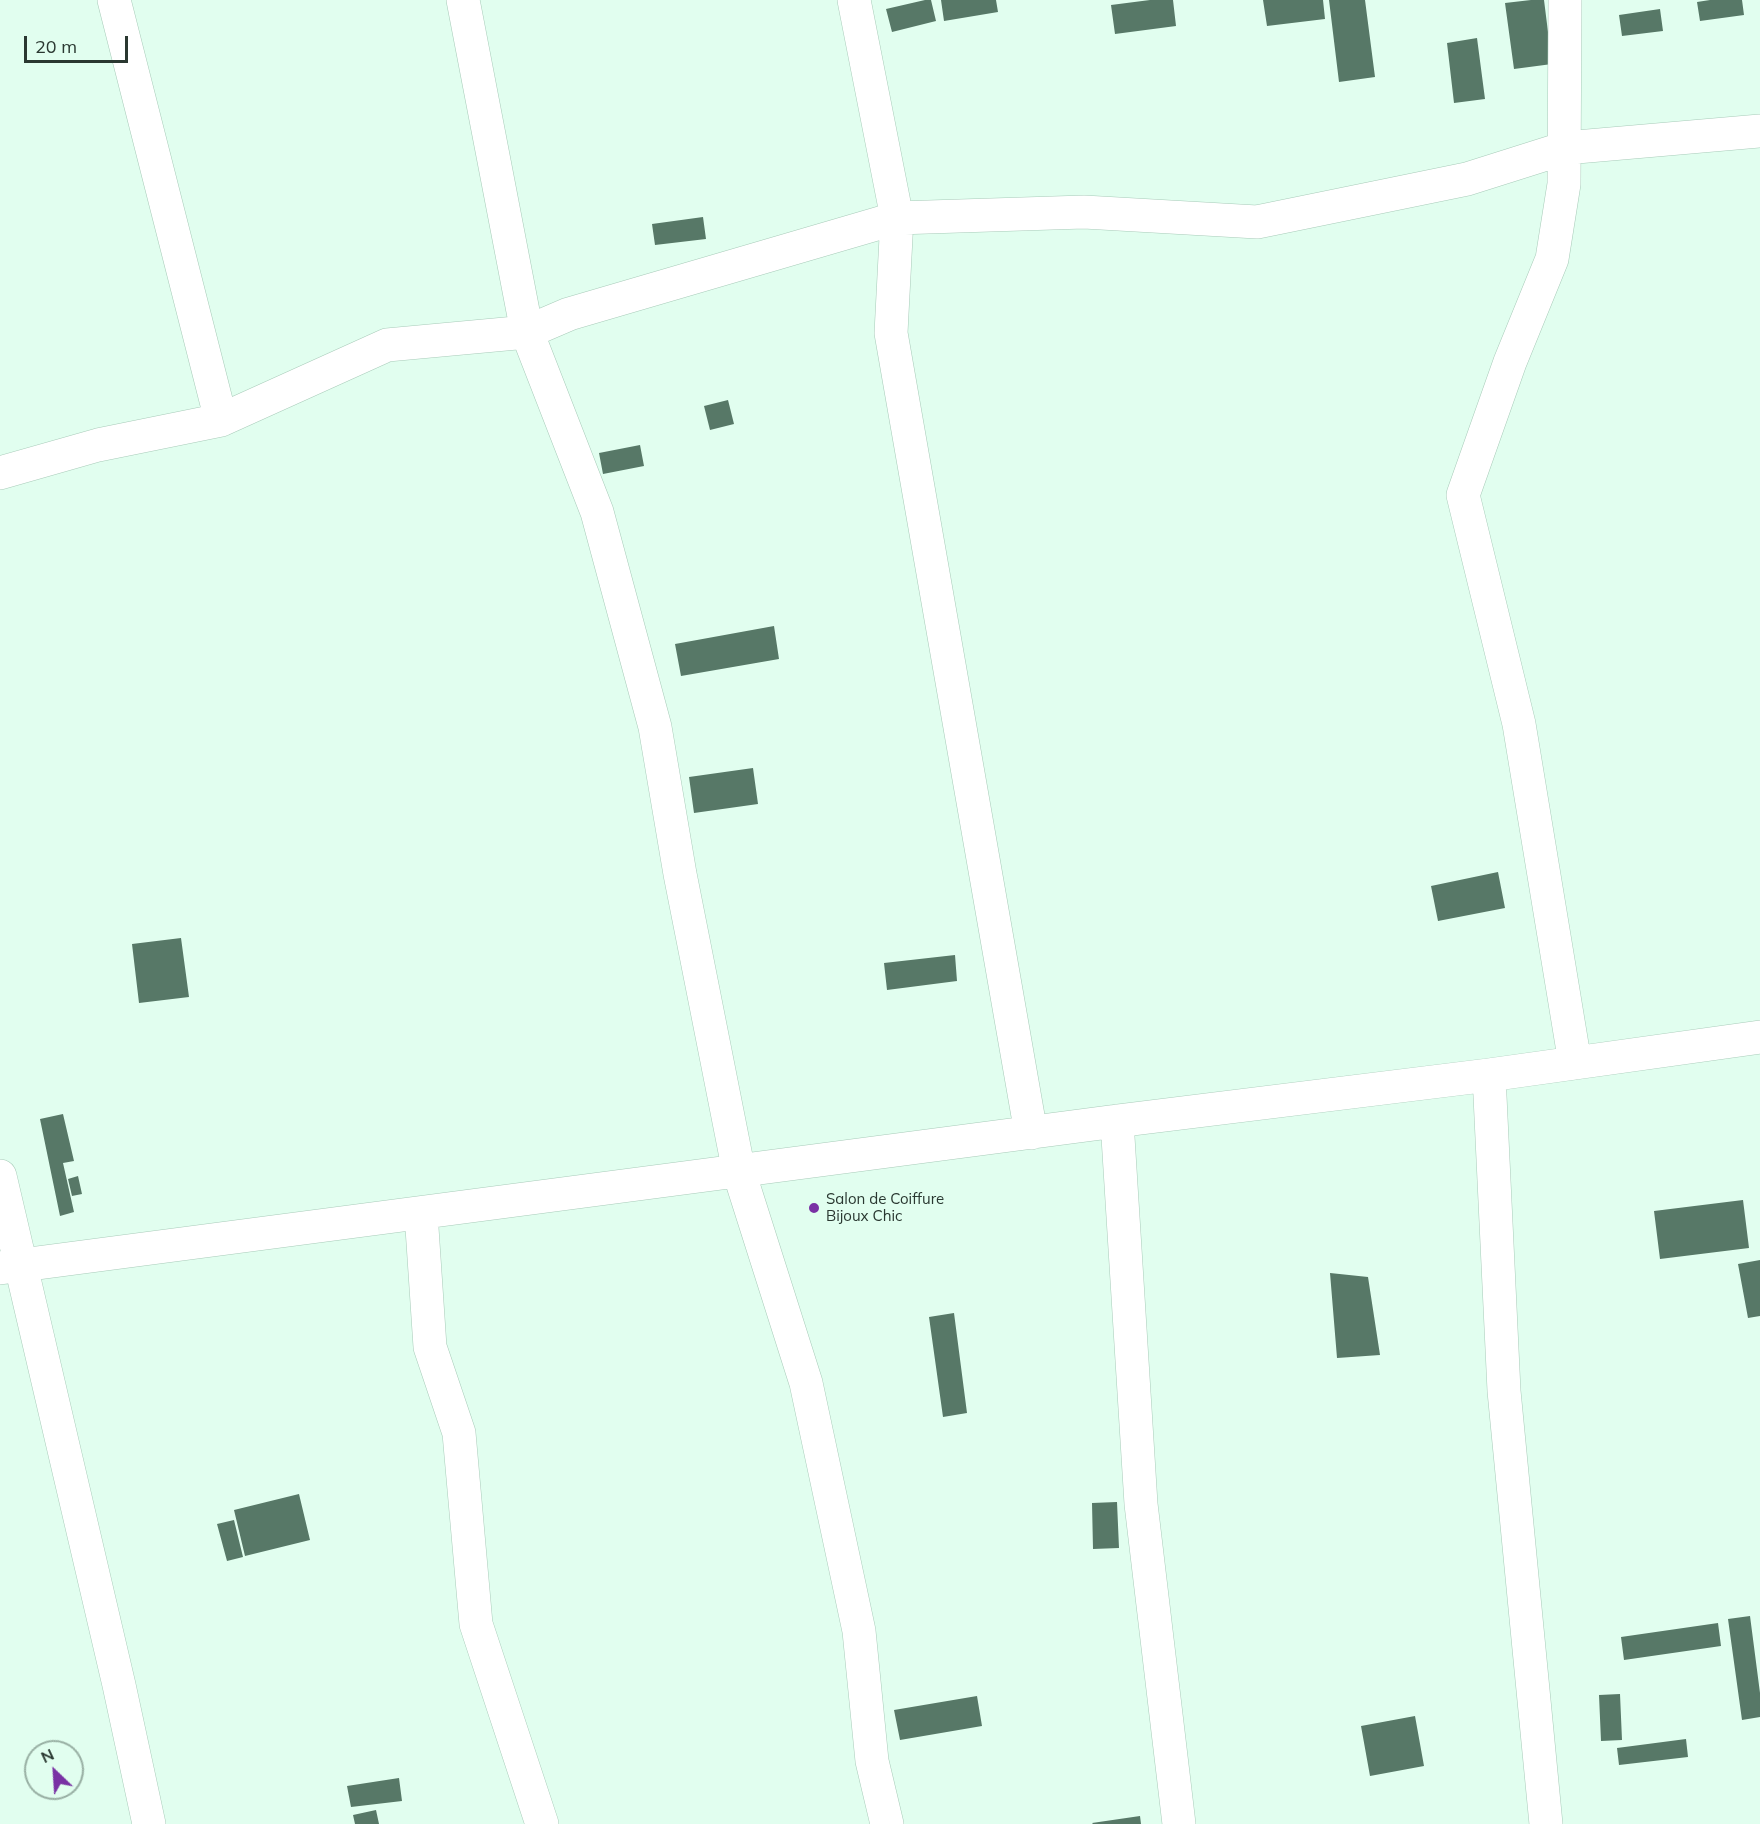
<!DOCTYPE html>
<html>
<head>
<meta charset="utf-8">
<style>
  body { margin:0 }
  #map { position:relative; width:1760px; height:1824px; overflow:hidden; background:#e1feef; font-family:Mulish,sans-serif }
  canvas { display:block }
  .north { position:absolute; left:24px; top:1740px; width:60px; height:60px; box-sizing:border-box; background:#e1feef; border:2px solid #98afa3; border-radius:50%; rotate:335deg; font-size:16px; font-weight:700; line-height:24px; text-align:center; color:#2a3831 }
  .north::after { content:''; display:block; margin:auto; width:21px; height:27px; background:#7931a4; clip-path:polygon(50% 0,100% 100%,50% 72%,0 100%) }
  .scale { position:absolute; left:24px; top:36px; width:104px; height:27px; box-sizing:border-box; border:3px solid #2a3831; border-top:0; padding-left:8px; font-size:18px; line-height:21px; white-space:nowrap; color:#2a3831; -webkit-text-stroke:4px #e1feef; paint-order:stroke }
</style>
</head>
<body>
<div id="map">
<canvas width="1760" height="1824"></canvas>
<div class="north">N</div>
<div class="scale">20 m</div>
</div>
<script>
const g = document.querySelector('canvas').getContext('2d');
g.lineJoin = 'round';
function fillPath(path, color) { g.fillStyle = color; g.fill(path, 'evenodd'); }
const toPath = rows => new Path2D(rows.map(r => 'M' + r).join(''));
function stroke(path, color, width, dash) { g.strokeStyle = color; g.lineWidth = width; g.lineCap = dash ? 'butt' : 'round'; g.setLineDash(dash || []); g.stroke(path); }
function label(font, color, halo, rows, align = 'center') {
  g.font = font + ' Mulish,sans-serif'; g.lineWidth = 6; g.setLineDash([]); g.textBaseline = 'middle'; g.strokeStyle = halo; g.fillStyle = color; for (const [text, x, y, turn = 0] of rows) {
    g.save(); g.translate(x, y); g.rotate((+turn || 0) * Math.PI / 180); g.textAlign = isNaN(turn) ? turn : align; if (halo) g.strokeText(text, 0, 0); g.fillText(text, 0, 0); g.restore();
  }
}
fillPath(toPath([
  [925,0,931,0,936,21,892,32,886,9],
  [941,0,996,0,998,12,944,21],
  [1150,0,1173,0,1176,26,1115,34,1111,5],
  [1263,0,1323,0,1325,19,1267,26],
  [1329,0,1365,0,1375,77,1339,82],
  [1531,0,1544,0,1552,64,1514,69,1505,3],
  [1710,0,1742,0,1744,15,1700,21,1697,2],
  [1660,9,1663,31,1622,36,1619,15],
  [1477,38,1485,99,1454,103,1447,43],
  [703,217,706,239,655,245,652,224],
  [728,400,734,424,710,430,704,406],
  [640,445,644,466,603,474,599,453],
  [774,626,779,659,681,676,675,644],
  [753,768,758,804,694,813,689,777],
  [1498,872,1505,908,1438,921,1431,886],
  [181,938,189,997,139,1003,132,944],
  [955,955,957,981,887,990,884,963],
  [63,1114,74,1161,63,1163,74,1212,60,1216,40,1119],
  [78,1176,82,1194,72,1196,68,1179],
  [1743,1200,1749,1248,1660,1259,1654,1211],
  [1760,1260,1760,1316,1748,1318,1738,1264],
  [1330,1273,1368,1277,1380,1355,1337,1358],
  [954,1313,967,1413,943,1417,929,1317],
  [299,1494,310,1540,245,1556,234,1510],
  [1117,1502,1119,1548,1093,1549,1092,1503],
  [234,1520,243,1557,227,1561,217,1524],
  [1750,1616,1760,1693,1760,1717,1742,1720,1728,1619],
  [1718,1623,1721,1646,1624,1660,1621,1637],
  [1620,1694,1622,1740,1601,1741,1599,1695],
  [977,1696,982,1726,900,1740,894,1710],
  [1415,1716,1424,1766,1370,1776,1361,1726],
  [1686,1739,1688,1757,1619,1765,1617,1748],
  [399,1778,402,1801,351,1807,347,1786],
  [376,1810,379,1824,355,1824,353,1815],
  [1140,1816,1141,1824,1093,1824,1092,1823]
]), '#577867');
const minor = toPath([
  [114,0,221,420],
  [463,0,527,332,597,512,655,727,680,874,739,1172,806,1383,859,1631,872,1761,887,1824],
  [854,0,897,218,891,333,1031,1133],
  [1565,0,1564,184,1552,259,1510,362,1463,495,1519,724,1575,1063],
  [0,473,98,445,221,420,387,345,527,332,569,314,897,218,1084,212,1257,222,1467,179,1565,148,1760,131],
  [1489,1075,1504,1391,1546,1824],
  [1117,1121,1141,1504,1179,1824],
  [0,1176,119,1685,149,1824],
  [421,1213,430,1347,459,1433,476,1624,542,1824],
  [0,1268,1117,1121,1489,1075,1760,1037]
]);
stroke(minor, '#a8cbb9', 34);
stroke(minor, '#fff', 33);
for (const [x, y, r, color] of [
  [814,1208,6,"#7931a4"]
]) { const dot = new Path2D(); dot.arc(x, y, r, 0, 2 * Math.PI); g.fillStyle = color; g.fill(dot); stroke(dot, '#e1feef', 2); }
label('15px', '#2a3831', '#e1feef', [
  ["Salon de Coiffure",826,1199],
  ["Bijoux Chic",826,1216]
], 'left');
</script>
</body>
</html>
